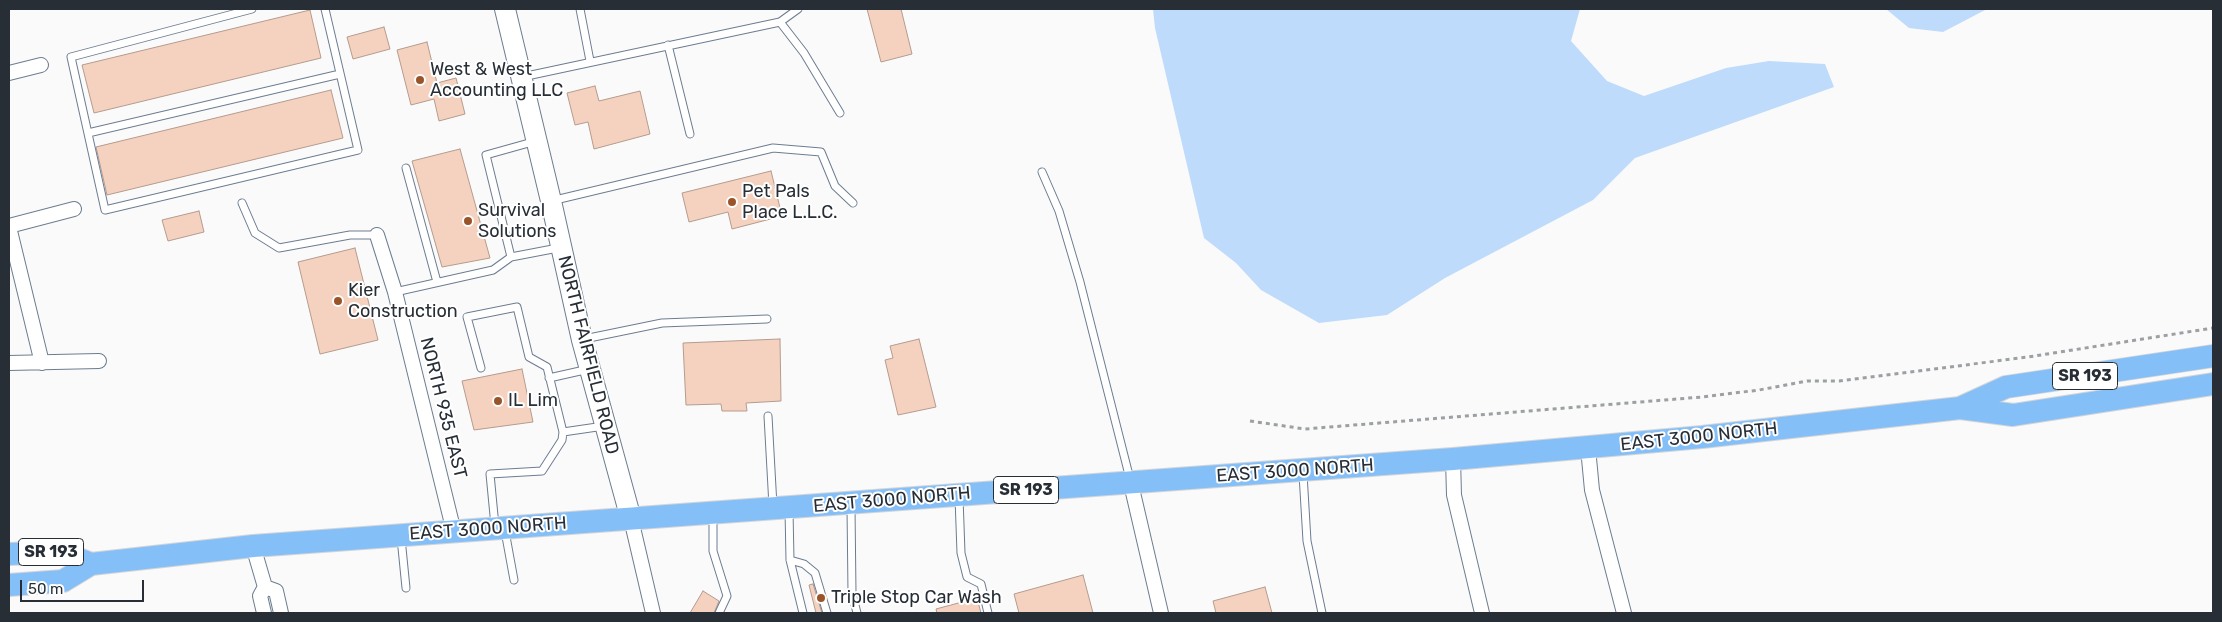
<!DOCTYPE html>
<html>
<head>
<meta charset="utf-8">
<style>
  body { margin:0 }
  #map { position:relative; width:2222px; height:622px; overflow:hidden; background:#fafafa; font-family:Rubik,sans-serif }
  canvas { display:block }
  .frame { position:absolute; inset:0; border:10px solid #272e36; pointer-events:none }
  .scale { position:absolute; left:20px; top:580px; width:124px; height:22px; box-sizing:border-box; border:2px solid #272e36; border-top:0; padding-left:6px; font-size:15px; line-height:18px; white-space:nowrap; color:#272e36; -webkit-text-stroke:4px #fff; paint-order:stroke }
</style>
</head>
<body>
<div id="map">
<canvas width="2222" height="622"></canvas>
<div class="frame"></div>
<div class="scale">50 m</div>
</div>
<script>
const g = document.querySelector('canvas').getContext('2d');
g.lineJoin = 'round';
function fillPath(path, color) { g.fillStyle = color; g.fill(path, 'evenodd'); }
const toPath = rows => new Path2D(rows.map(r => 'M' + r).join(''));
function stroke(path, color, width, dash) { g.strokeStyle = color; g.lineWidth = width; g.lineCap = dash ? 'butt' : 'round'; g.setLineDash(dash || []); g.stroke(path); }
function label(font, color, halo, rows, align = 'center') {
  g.font = font + ' Rubik,sans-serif'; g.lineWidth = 4; g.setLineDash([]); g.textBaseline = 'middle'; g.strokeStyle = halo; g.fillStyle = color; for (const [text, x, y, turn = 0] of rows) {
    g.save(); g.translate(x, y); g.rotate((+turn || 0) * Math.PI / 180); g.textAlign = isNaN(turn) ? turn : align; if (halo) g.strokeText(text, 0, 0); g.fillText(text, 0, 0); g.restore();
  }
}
fillPath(toPath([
  [1153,9,1580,9,1571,41,1607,81,1644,96,1726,68,1769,61,1825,64,1834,87,1635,158,1593,200,1445,278,1387,315,1319,323,1261,290,1236,263,1204,238,1155,28],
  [1886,9,1987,9,1943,32,1909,28]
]), '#bedbfb');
const building = toPath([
  [867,9,901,9,912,54,881,62,867,9],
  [310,10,321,58,94,113,82,65,310,10],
  [384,27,390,49,353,59,347,37,384,27],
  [427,42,437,83,456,78,465,114,439,121,434,99,411,105,397,50,427,42],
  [595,86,599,101,640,91,650,134,594,149,588,122,575,125,567,93,595,86],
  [331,90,343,138,107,195,96,147,331,90],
  [460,149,490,258,442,267,412,161,460,149],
  [771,171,782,216,732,229,728,212,689,222,682,193,771,171],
  [199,211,204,232,168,241,162,220,199,211],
  [355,248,378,340,320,354,298,262,355,248],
  [780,339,781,401,746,403,747,411,722,411,721,404,686,405,683,343,780,339],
  [919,339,936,407,898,415,885,360,893,358,890,346,919,339],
  [522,369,533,422,474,430,462,381,522,369],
  [1083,575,1093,613,1019,613,1014,594,1083,575],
  [813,584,822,613,816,613,809,585,813,584],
  [1265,587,1272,613,1216,613,1213,601,1265,587],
  [703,591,719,601,714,613,690,613,703,591],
  [977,598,981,613,937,613,936,609,977,598]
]);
fillPath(building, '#f5d2bf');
stroke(building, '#b49b8e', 1);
const lane = toPath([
  [252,9,71,57,105,210,358,150,325,9],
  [580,9,590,61],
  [780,22,804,53,840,113],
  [668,45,690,134],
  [522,77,780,22,798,9],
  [88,133,340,74],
  [406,168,437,282],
  [1042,172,1059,211,1080,282,1130,479],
  [551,201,773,148,821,152,835,186,853,203],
  [242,203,255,233,279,248,350,235,377,235],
  [511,257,486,155,536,141],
  [395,292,493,270,511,257,558,248],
  [584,339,662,323,767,319],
  [481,368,467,317,517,307,529,357,547,367,563,432,562,440,542,471,490,474,495,526],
  [549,378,589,369],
  [768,416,773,506],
  [563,432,604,426],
  [1303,474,1307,541,1322,613],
  [959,497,961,553,967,577,981,584,988,613],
  [851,507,852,593,857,613],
  [789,510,790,560,803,613],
  [713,515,713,551,727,596,719,613],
  [505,531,514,580],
  [401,538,406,588],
  [790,560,804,564,815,573,827,613]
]);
const street = toPath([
  [9,73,41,65],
  [9,226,74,209],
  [9,227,42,363],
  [377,235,395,292,454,532],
  [9,363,99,361],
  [1588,448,1592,490,1624,613],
  [1453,459,1454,495,1482,613],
  [1131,484,1161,613],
  [631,519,653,613],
  [253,546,265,587,260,596,264,613],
  [265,587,276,591,281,613]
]);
const secondary = toPath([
  [505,9,551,201,582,340,631,519]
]);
const primary = toPath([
  [1960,408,2006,387,2213,356],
  [9,554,61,552,91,564],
  [9,585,63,581,91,564,253,546,1453,459,1702,437,1960,408,2013,415,2213,384]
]);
stroke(lane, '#6c7d90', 9);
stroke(street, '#6c7d90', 16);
stroke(secondary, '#6c7d90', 22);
stroke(primary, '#d4d5d7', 24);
stroke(toPath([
  [1250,421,1305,429,1702,397,1759,390,1807,381,1839,381,2028,357,2213,328]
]), '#9da0a3', 3, [4, 4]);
stroke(lane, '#fff', 7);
stroke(street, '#fff', 14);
stroke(secondary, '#fff', 20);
stroke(primary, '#85bff8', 22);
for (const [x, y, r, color] of [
  [420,80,5,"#995429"],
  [732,202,5,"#995429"],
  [468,221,5,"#995429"],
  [338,301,5,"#995429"],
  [498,401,5,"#995429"],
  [821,598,5,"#995429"]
]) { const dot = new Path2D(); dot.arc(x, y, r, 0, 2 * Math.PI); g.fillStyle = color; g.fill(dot); stroke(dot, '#fff', 2); }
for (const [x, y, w] of [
  [2085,376,65],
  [1026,490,65],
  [51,552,65]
]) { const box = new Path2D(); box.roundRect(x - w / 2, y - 13.5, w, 27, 4); g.fillStyle = '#fff'; g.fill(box); stroke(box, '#272e36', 1); }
label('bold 16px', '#272e36', null, [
  ["SR 193",2085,376],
  ["SR 193",1026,490],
  ["SR 193",51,552]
]);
label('18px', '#272e36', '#fff', [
  ["West & West",430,70],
  ["Accounting LLC",430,91],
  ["Pet Pals",742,192],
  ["Place L.L.C.",742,213],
  ["Survival",478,211],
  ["Solutions",478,232],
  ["Kier",348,291],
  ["Construction",348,312],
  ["IL Lim",508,401],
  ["Triple Stop Car Wash",831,598]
], 'left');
label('18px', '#272e36', '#fff', [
  ["NORTH FAIRFIELD ROAD",588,355,76],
  ["NORTH 935 EAST",443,408,76],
  ["EAST 3000 NORTH",1699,437,-6],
  ["EAST 3000 NORTH",1295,471,-4],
  ["EAST 3000 NORTH",892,500,-5],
  ["EAST 3000 NORTH",488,529,-4]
]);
</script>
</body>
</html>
